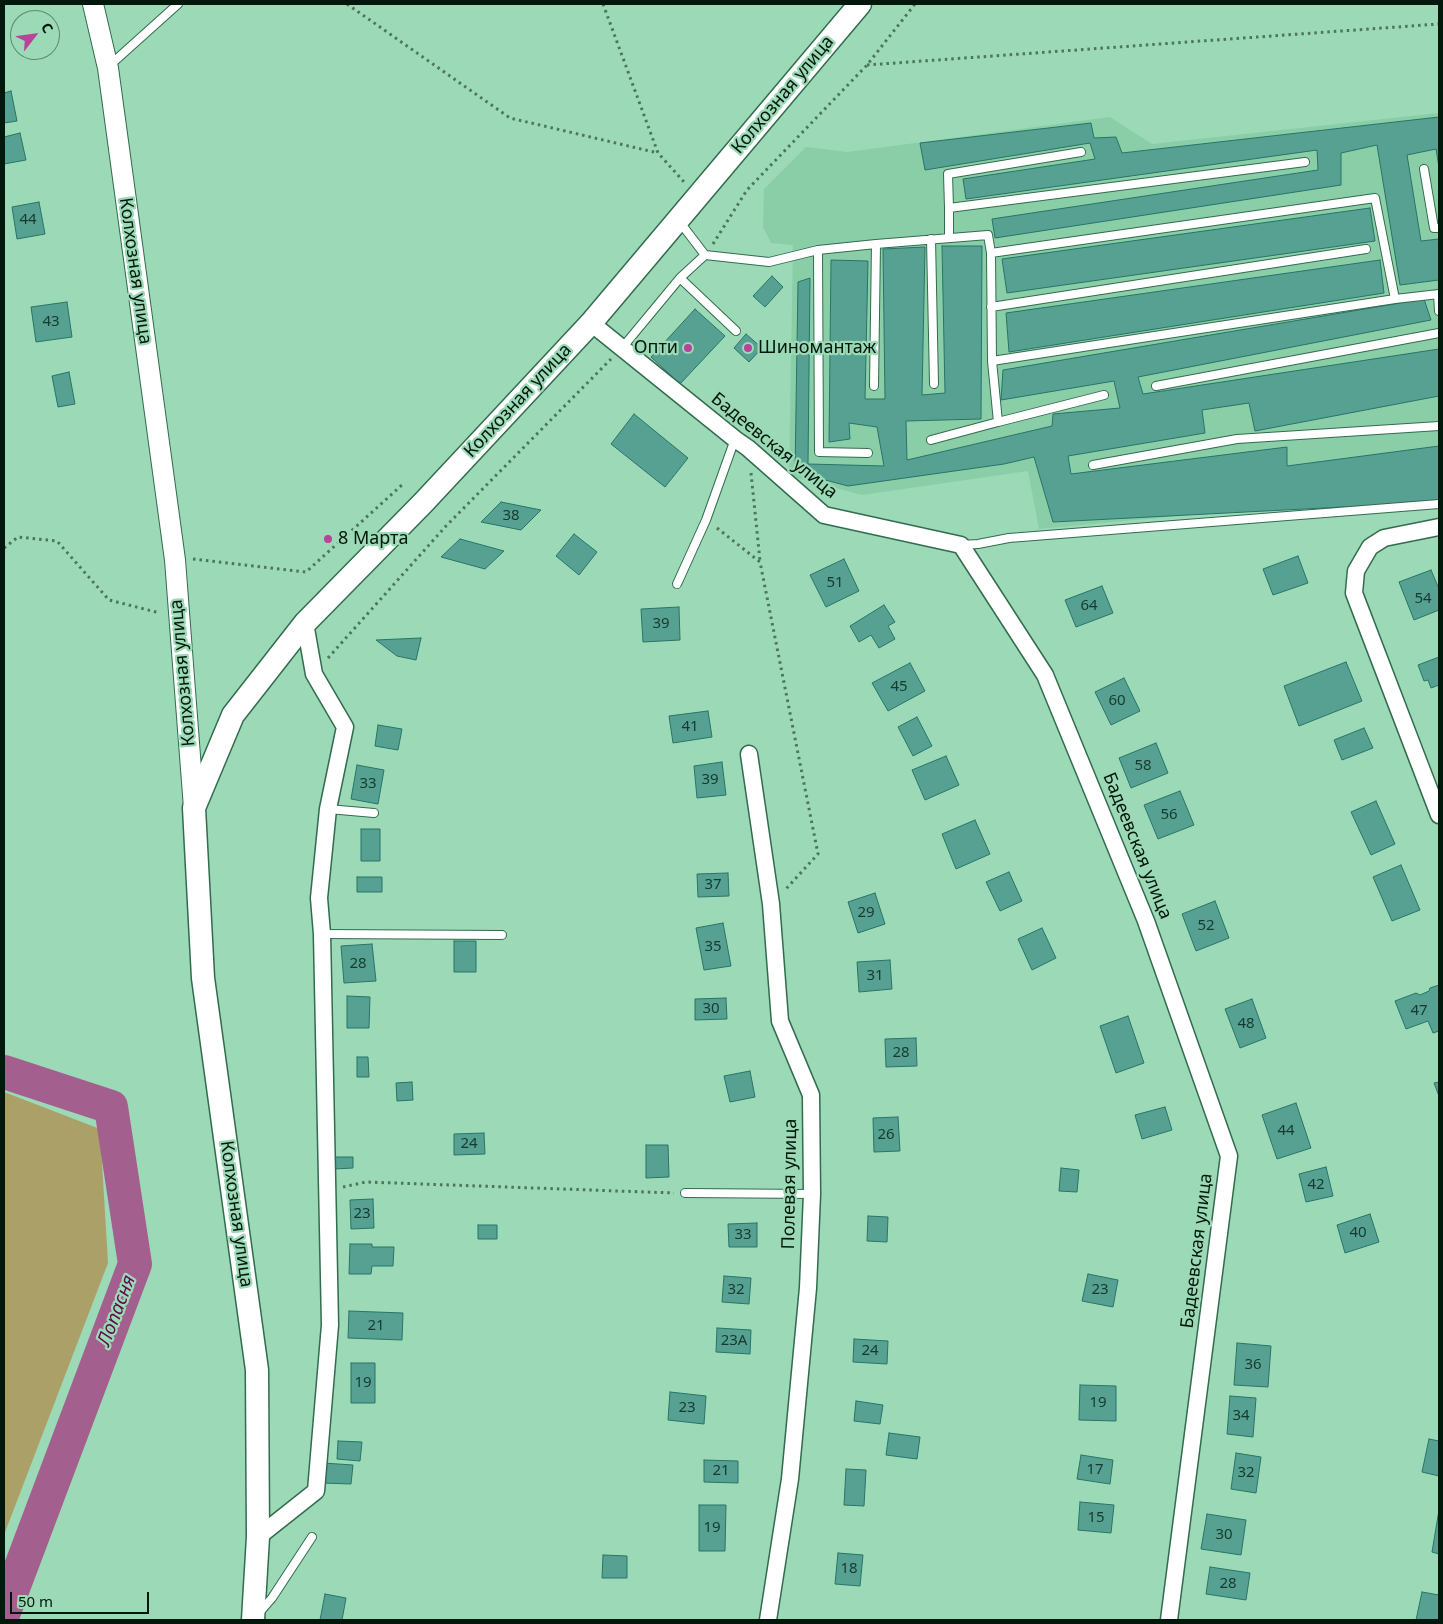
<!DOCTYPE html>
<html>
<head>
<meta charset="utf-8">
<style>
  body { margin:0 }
  #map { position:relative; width:1443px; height:1624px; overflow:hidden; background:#9cd9b6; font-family:"Noto Sans",sans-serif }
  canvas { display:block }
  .frame { position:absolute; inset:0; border:5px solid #02180c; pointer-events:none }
  .north { position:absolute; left:10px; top:10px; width:50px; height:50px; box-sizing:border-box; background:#9cd9b6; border:1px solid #5e8c72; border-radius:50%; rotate:60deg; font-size:14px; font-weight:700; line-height:20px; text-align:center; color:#02180c }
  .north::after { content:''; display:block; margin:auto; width:18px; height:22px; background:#b8439b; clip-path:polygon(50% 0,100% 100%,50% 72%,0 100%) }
  .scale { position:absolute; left:10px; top:1592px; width:139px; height:22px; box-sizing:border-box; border:2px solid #02180c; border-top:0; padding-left:6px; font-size:15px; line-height:18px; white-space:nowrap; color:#02180c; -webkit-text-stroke:4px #9cd9b6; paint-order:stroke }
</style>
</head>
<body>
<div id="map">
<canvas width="1443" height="1624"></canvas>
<div class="frame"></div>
<div class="north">С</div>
<div class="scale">50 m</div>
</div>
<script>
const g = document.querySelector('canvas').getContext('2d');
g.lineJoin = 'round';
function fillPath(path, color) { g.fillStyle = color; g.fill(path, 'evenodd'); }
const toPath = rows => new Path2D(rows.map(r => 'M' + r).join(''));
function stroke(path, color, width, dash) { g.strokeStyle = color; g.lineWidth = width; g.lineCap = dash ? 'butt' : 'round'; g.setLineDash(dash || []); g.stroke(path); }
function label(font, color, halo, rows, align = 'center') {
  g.font = font + ' "Noto Sans",sans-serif'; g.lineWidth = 4.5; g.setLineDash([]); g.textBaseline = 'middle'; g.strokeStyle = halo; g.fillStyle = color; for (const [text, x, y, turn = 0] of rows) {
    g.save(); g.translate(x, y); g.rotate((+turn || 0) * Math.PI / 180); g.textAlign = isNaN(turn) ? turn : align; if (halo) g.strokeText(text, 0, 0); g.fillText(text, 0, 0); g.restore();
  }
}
fillPath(toPath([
  [1439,113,1439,492,1039,529,1028,471,862,495,789,476,793,245,771,243,763,227,764,189,806,147,848,152,1110,117,1152,144]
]), '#8acea8');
fillPath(toPath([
  [4,1092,100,1129,108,1263,4,1535]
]), '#aba067');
stroke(toPath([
  [4,1072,111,1107,135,1264,4,1612]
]), '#a3608f', 34);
const building = toPath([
  [11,91,17,121,4,123,4,93,11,91],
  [1439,117,1439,167,1436,149,1407,155,1421,241,1439,239,1439,280,1400,285,1377,145,1341,153,1341,185,995,238,992,219,1318,170,1317,150,966,199,963,179,1095,159,1090,143,925,170,920,143,1091,123,1094,138,1116,137,1122,153,1439,117],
  [20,133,26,160,4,164,4,137,20,133],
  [39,202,45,234,17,239,12,207,39,202],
  [1370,208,1375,241,1007,293,1002,259,1370,208],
  [942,246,982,246,981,419,906,421,907,460,1052,426,1053,414,1120,408,1114,381,1001,400,1003,370,1424,299,1431,320,1138,377,1143,394,1439,349,1439,396,1255,431,1249,403,1202,410,1205,433,1068,456,1071,474,1287,447,1287,466,1439,446,1439,502,1053,522,1034,457,1004,464,848,486,795,472,798,282,810,278,808,464,884,466,877,427,849,423,850,439,829,442,831,260,868,261,865,399,885,399,883,249,925,247,922,395,945,393,942,246],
  [1380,260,1384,293,1009,352,1006,313,1380,260],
  [772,276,783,287,765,307,753,296,772,276],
  [67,302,72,337,36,342,31,307,67,302],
  [695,309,725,336,680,384,651,357,695,309],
  [746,334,762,348,749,362,734,348,746,334],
  [69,372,75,404,58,407,52,376,69,372],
  [634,414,688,458,665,487,611,444,634,414],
  [501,502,541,510,521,530,481,522,501,502],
  [574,534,597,552,579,575,556,556,574,534],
  [460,539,504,551,485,569,441,557,460,539],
  [1298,556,1308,583,1273,595,1263,569,1298,556],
  [844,559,859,591,826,607,810,575,844,559],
  [1431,570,1439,589,1439,610,1414,620,1399,582,1431,570],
  [1102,586,1113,613,1076,627,1065,600,1102,586],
  [884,605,895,622,888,626,895,639,879,648,871,635,859,642,850,626,884,605],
  [679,607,680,640,643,642,641,609,679,607],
  [421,638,416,660,397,656,376,640,421,638],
  [1439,657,1439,685,1431,688,1428,680,1424,681,1418,665,1439,657],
  [1346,662,1362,701,1299,726,1284,686,1346,662],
  [910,663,925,691,888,711,872,683,910,663],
  [1124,678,1140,711,1111,725,1095,692,1124,678],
  [708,711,712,737,673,743,669,716,708,711],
  [917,717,932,746,913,756,898,727,917,717],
  [378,725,402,729,398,750,375,746,378,725],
  [1364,728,1373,748,1342,760,1334,740,1364,728],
  [1156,743,1168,773,1131,788,1119,758,1156,743],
  [946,756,959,785,925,800,912,770,946,756],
  [722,762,726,795,697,798,694,766,722,762],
  [357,765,384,770,378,804,351,799,357,765],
  [1180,791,1194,825,1158,839,1144,805,1180,791],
  [1376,801,1395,844,1371,855,1351,812,1376,801],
  [975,820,990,854,956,869,942,834,975,820],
  [361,829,380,829,380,861,361,861,361,829],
  [1401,865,1420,910,1392,921,1373,877,1401,865],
  [1009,872,1022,901,1000,911,986,882,1009,872],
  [728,873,729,896,698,897,697,874,728,873],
  [357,877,382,877,382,892,357,892,357,877],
  [875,893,885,924,858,933,848,902,875,893],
  [1215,901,1229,938,1196,951,1182,914,1215,901],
  [723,923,731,966,704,970,696,928,723,923],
  [1042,928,1056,958,1032,970,1018,939,1042,928],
  [454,941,476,941,476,972,454,972,454,941],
  [372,944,376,981,344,983,341,946,372,944],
  [890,960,892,989,859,992,857,962,890,960],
  [1439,985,1439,1031,1433,1033,1428,1021,1406,1029,1395,1001,1416,993,1420,995,1429,991,1430,988,1439,985],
  [347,996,370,997,369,1028,347,1028,347,996],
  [726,998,727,1019,695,1020,695,999,726,998],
  [1252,999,1266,1038,1240,1048,1225,1009,1252,999],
  [1128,1016,1144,1063,1116,1073,1100,1026,1128,1016],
  [916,1038,917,1066,886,1067,885,1039,916,1038],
  [357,1057,368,1057,369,1077,357,1077,357,1057],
  [750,1071,755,1097,730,1102,724,1076,750,1071],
  [412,1082,413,1100,397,1101,396,1083,412,1082],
  [1439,1082,1439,1096,1434,1083,1439,1082],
  [1296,1103,1311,1148,1277,1159,1262,1115,1296,1103],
  [1165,1107,1172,1130,1142,1139,1135,1115,1165,1107],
  [898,1117,900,1151,874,1152,873,1118,898,1117],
  [484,1133,485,1154,454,1155,454,1134,484,1133],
  [646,1145,668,1145,669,1177,646,1178,646,1145],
  [334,1157,353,1157,353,1168,334,1169,334,1157],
  [1326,1167,1333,1196,1306,1202,1299,1174,1326,1167],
  [1061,1168,1079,1170,1077,1192,1059,1191,1061,1168],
  [373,1199,374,1228,351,1229,350,1200,373,1199],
  [1370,1214,1379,1242,1345,1253,1337,1225,1370,1214],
  [868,1216,888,1217,887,1242,867,1241,868,1216],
  [757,1223,757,1247,729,1247,728,1224,757,1223],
  [478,1225,497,1225,497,1239,478,1239,478,1225],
  [350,1244,372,1244,372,1247,394,1247,393,1266,372,1266,371,1274,349,1274,350,1244],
  [1088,1274,1118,1280,1113,1307,1082,1301,1088,1274],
  [724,1276,751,1278,749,1304,722,1302,724,1276],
  [349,1311,403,1313,402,1340,348,1338,349,1311],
  [717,1328,751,1330,750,1354,716,1352,717,1328],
  [854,1339,888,1341,887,1364,853,1362,854,1339],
  [1237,1343,1271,1346,1268,1387,1234,1385,1237,1343],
  [351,1363,375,1363,375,1403,351,1403,351,1363],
  [1080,1385,1116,1386,1116,1421,1079,1420,1080,1385],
  [670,1392,706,1396,704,1424,668,1420,670,1392],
  [1230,1396,1256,1398,1253,1437,1227,1434,1230,1396],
  [856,1401,883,1405,880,1424,854,1421,856,1401],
  [889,1433,920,1437,917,1459,886,1455,889,1433],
  [1429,1439,1439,1441,1439,1476,1422,1472,1429,1439],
  [338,1441,362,1442,360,1461,337,1459,338,1441],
  [1236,1453,1261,1457,1256,1493,1231,1489,1236,1453],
  [1081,1455,1113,1460,1110,1484,1077,1479,1081,1455],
  [704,1460,738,1461,738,1483,704,1482,704,1460],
  [323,1463,353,1465,351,1484,322,1483,323,1463],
  [846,1469,866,1470,864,1506,844,1505,846,1469],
  [1080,1502,1114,1505,1111,1533,1078,1530,1080,1502],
  [699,1505,726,1505,725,1551,699,1551,699,1505],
  [1439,1510,1439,1554,1432,1552,1439,1510],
  [1207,1514,1246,1520,1241,1555,1201,1549,1207,1514],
  [838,1553,863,1555,860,1586,835,1584,838,1553],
  [603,1555,627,1556,627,1578,602,1578,603,1555],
  [1210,1567,1250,1573,1246,1600,1206,1594,1210,1567],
  [1422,1592,1439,1595,1439,1620,1416,1620,1422,1592],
  [325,1594,346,1598,342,1620,320,1620,325,1594]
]);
fillPath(building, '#56a192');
stroke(building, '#277567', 1);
const service = toPath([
  [109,66,178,4],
  [1424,169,1434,228,1439,228],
  [949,208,948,174,1081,152],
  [679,221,705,255,769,262,818,250,876,244,988,235,991,253,1375,198,1395,299,1439,294],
  [949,238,949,208,1305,162],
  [931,239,934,384],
  [818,250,819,452,868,453],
  [991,253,992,361,1395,299],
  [680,278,736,331],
  [1438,294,1439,311],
  [991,307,1366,249],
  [622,348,680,278,705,255],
  [874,386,876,244],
  [1156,386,1439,333],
  [998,422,1104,395],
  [931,440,998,422,992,361],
  [1093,465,1237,439,1439,426],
  [961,545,978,544,1009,538,1439,504],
  [677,584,706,520,735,439],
  [328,809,374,813],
  [322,934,502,935],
  [685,1193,812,1194],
  [259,1613,272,1598,312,1537]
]);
const minor = toPath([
  [591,323,735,439,748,448,824,515,961,545,1045,675,1146,921,1229,1156,1169,1620],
  [1439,527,1384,538,1370,547,1356,571,1354,593,1439,815],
  [749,754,771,904,780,1021,811,1095,812,1194,808,1288,790,1479,768,1620],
  [258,1537,316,1491,330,1325,322,934,319,898,328,809,345,727,314,674,305,623]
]);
const tertiary = toPath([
  [93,4,108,68,175,560,194,808]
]);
const secondary = toPath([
  [253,1620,258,1537,257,1370,203,978,194,808,233,715,305,623,423,503,591,323,860,4]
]);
stroke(service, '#326c4e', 10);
stroke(minor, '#326c4e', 19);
stroke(tertiary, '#326c4e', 22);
stroke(secondary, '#326c4e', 25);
stroke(toPath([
  [347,4,510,118,658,153],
  [603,4,658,153,685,183],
  [867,65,1439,24],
  [713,244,747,190,867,65,915,4],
  [751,473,760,561],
  [717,528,760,562,818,854,785,890],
  [4,548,18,537,57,541,109,600,160,613],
  [193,559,306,572,403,484],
  [328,658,446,526,611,359],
  [343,1187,366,1182,674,1193]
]), '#4c755e', 3, [2.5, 4]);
stroke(service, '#fff', 8);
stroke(minor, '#fff', 16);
stroke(tertiary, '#fff', 20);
stroke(secondary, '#fff', 22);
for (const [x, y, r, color] of [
  [688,348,5,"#b8439b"],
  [748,348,5,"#b8439b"],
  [328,539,5,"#b8439b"]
]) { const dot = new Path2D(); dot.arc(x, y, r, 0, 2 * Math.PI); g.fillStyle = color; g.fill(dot); stroke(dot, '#9cd9b6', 2); }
label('15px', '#173a2e', null, [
  ["44",28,220],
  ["43",51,322],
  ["38",511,516],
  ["51",835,583],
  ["54",1423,599],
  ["64",1089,606],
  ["39",661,624],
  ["45",899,687],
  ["60",1117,701],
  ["41",690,727],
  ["58",1143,766],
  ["39",710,780],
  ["33",368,784],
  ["56",1169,815],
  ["37",713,885],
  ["29",866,913],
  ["52",1206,926],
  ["35",713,947],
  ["28",358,964],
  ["31",875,976],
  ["30",711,1009],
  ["47",1419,1011],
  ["48",1246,1024],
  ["28",901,1053],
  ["44",1286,1131],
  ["26",886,1135],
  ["24",469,1144],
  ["42",1316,1185],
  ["23",362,1214],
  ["40",1358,1233],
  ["33",743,1235],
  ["32",736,1290],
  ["23",1100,1290],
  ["21",376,1326],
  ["23А",734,1341],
  ["24",870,1351],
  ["36",1253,1365],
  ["19",363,1383],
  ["19",1098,1403],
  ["23",687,1408],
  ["34",1241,1416],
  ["17",1095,1470],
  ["21",721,1471],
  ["32",1246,1473],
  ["15",1096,1518],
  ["19",712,1528],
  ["30",1224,1535],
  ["18",849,1569],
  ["28",1228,1584]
]);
label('18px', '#02180c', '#9cd9b6', [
  ["Колхозная улица",783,95,-50],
  ["Колхозная улица",135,271,82],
  ["Колхозная улица",518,401,-47],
  ["Бадеевская улица",774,446,39],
  ["Колхозная улица",183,673,-95],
  ["Бадеевская улица",1137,846,68],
  ["Полевая улица",790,1184,-89],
  ["Колхозная улица",236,1214,82],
  ["Бадеевская улица",1197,1251,-83]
]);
label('18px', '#02180c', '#9cd9b6', [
  ["Опти",678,348,"right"],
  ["Шиномантаж",758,348],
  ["8 Марта",338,539]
], 'left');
label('italic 19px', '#600a4e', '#9cd9b6', [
  ["Лопасня",117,1311,-69]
]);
</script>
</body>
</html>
